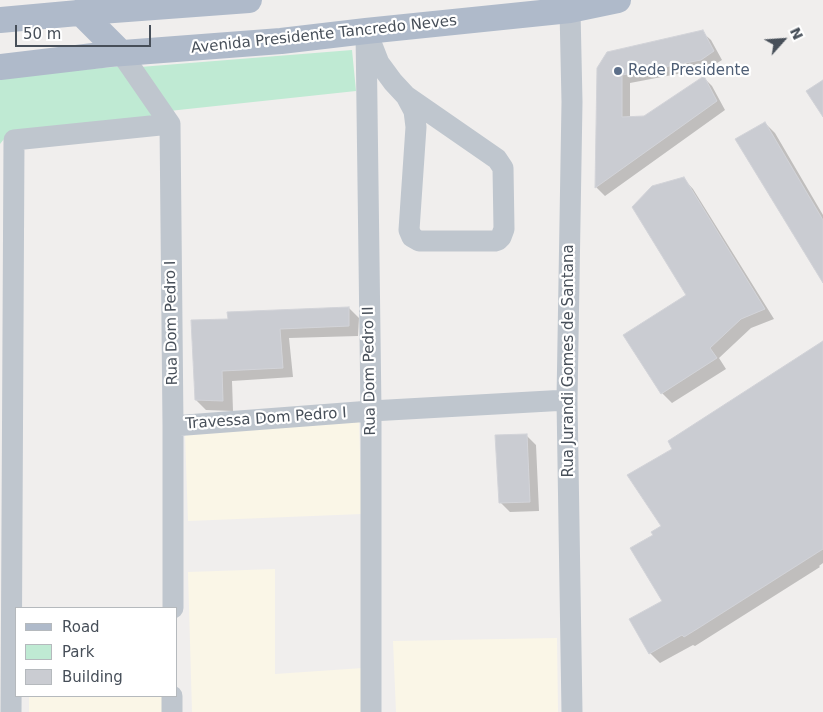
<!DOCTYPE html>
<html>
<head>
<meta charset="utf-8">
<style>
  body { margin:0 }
  #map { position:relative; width:823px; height:712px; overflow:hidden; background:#f0eeed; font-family:"DejaVu Sans",sans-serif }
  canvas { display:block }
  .legend { position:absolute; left:15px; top:607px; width:162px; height:90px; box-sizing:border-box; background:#fff; border:1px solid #b5b9bd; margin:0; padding:6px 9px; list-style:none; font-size:15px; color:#474f59 }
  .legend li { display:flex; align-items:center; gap:10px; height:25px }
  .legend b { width:25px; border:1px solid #b5b9bd }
  .north { position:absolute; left:758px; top:15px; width:50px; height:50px; -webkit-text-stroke:4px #fff; paint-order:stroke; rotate:64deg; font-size:14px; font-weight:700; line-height:20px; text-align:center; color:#474f59 }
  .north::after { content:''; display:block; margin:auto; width:18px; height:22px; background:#474f59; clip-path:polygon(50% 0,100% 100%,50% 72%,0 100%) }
  .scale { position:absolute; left:15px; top:25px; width:136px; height:22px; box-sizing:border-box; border:2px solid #474f59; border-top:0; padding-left:6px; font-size:15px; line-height:18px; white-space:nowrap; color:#474f59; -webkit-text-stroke:4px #fff; paint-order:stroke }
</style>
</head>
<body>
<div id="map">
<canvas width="823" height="712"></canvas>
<ul class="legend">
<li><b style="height:6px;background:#afbaca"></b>Road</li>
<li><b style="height:14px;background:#bfead3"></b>Park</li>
<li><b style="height:14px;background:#caccd2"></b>Building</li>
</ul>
<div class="north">N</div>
<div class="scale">50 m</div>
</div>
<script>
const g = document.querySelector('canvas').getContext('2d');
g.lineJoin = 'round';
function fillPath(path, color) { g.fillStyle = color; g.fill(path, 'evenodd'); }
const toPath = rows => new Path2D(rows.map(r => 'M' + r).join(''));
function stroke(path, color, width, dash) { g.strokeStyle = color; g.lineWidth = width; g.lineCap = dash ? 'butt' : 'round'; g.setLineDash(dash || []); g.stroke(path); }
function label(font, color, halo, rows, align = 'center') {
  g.font = font + ' "DejaVu Sans",sans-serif'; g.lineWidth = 4.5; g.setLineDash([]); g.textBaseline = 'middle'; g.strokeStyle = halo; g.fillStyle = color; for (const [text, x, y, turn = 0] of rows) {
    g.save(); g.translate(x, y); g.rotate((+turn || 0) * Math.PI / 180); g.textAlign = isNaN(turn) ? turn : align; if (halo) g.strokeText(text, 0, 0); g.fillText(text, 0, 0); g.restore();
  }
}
fillPath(toPath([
  [359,422,362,514,188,521,185,434],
  [275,569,275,674,363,668,361,712,192,712,188,572],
  [557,638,558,712,396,712,393,641],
  [29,696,162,696,162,712,29,712]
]), '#faf6e7');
fillPath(toPath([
  [352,50,356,91,169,111,140,67],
  [124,66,158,115,8,134,0,144,0,77]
]), '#bfead3');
fillPath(toPath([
  [702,32,711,40,722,60,709,68,630,83,630,118,644,117,704,78,712,86,725,110,605,196,596,187,598,69],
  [765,123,775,133,823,215,823,278],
  [683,178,693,189,774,319,751,328,719,358,726,369,672,403,662,393,688,295],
  [349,308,359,318,358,336,289,338,293,377,232,381,233,411,206,410,196,400,229,320],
  [823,342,823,563,819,566,820,567,695,646,693,645,660,663,650,653,663,601,654,535,662,526,674,449],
  [526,435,536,445,539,511,510,512,500,502]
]), '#0003');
const building = toPath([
  [703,30,714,51,701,60,622,75,622,117,644,116,704,76,717,101,595,188,597,68,607,52,703,30],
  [823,80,823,117,806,91,823,80],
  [765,122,823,220,823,283,735,139,765,122],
  [684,177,765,309,741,319,710,348,717,358,661,394,623,335,686,295,632,207,652,186,684,177],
  [349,307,349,326,280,329,283,368,222,371,223,401,195,400,191,320,228,319,227,312,349,307],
  [823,341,823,549,697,629,684,637,682,635,649,654,629,619,662,601,630,548,653,535,651,532,661,526,627,475,672,449,668,441,823,341],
  [527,434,530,502,499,503,495,435,527,434]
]);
fillPath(building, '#caccd2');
stroke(building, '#d2d3d8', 1);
stroke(toPath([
  [570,10,572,102,567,400,572,712],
  [366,31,371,411,371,712],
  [370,40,379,63,393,82,406,96,414,111,416,127,409,230,412,237,419,241,495,241,498,240,501,237,504,229,503,168,497,159,406,96],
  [121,53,170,124,173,426,173,608],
  [173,426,371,411,567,400],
  [11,712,14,140,170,124],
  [172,712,172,696]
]), '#bfc6ce', 21);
stroke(toPath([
  [80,12,121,53],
  [0,20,100,11,249,0],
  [0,67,110,54,281,41,366,31,570,10,618,0]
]), '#afbaca', 26);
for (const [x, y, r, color] of [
  [618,71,5,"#5c6f8a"]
]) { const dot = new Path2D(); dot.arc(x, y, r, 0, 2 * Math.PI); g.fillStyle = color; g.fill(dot); stroke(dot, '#fff', 2); }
label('15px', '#474f59', '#fff', [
  ["Avenida Presidente Tancredo Neves",324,35,-6],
  ["Rua Dom Pedro I",172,323,-91],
  ["Rua Jurandi Gomes de Santana",569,361,-90],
  ["Rua Dom Pedro II",370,371,-91],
  ["Travessa Dom Pedro I",266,419,-4]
]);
label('15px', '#4e5e75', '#fff', [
  ["Rede Presidente",628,71]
], 'left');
</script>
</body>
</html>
